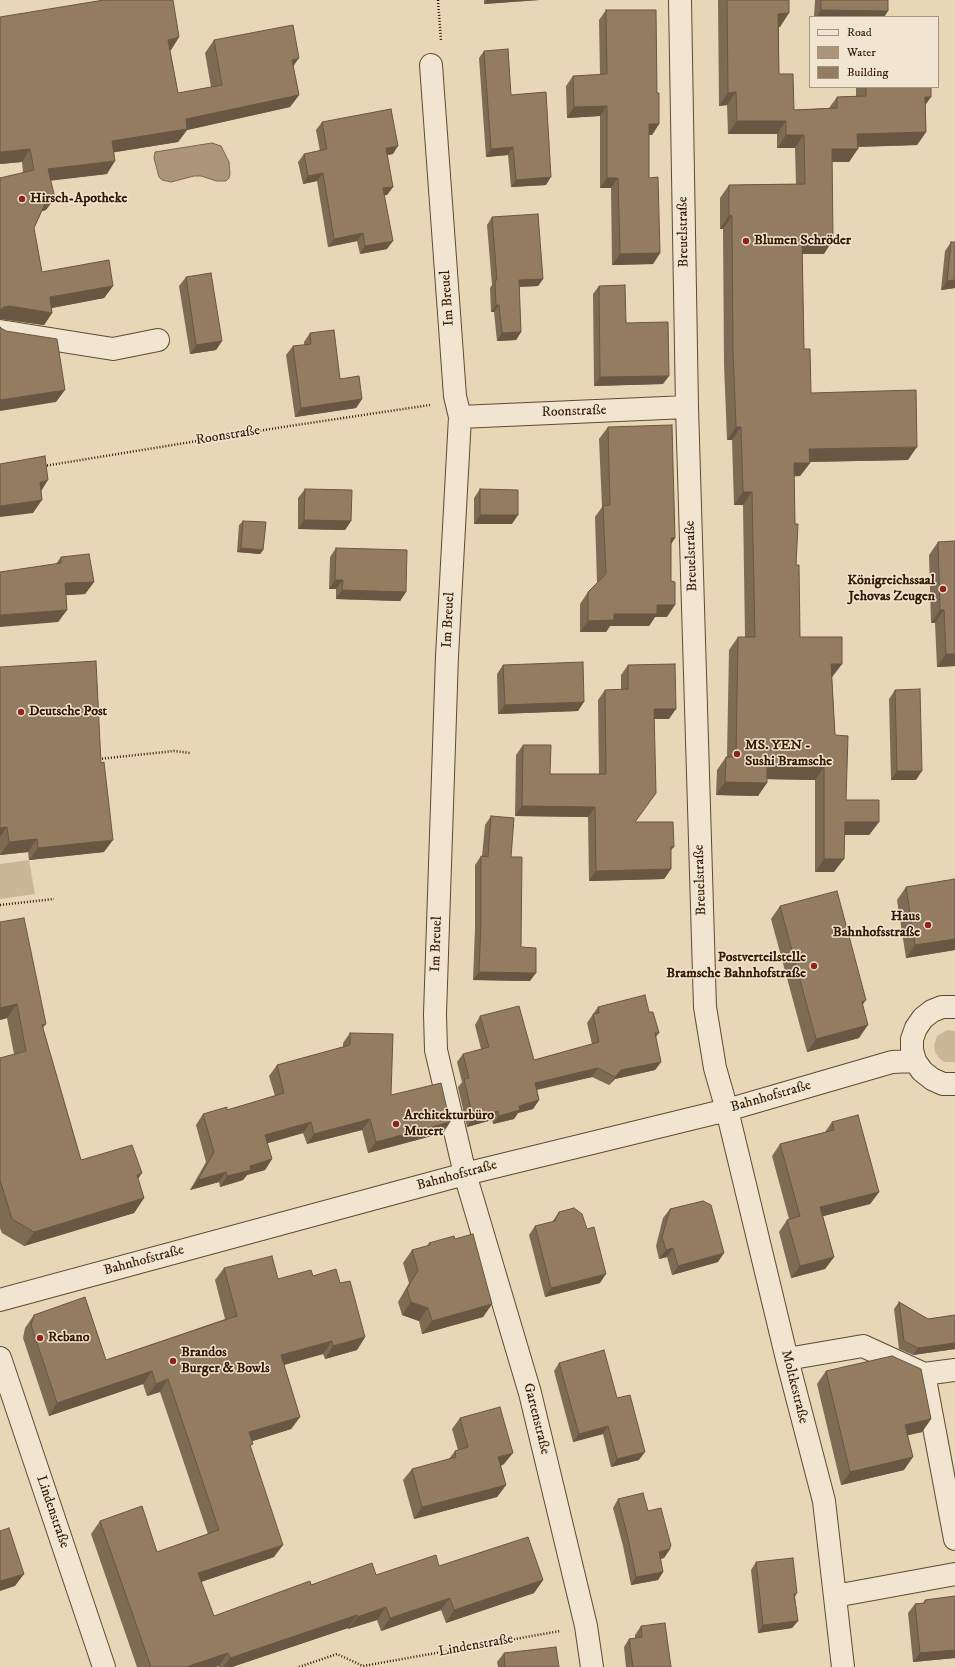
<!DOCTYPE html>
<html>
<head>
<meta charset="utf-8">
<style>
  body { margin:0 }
  #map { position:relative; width:955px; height:1667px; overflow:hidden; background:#e7d7b6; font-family:"IM FELL DW Pica",serif }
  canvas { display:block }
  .legend { position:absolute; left:809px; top:16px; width:130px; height:72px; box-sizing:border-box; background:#efe5d0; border:1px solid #a5937e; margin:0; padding:5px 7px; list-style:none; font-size:12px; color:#371903 }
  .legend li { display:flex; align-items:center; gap:8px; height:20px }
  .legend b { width:20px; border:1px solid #a5937e }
</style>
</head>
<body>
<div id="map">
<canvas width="955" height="1667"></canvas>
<ul class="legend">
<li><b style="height:5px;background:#efe5d0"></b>Road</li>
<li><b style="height:11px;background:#ab9679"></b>Water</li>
<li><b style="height:11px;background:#937c60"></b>Building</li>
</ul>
</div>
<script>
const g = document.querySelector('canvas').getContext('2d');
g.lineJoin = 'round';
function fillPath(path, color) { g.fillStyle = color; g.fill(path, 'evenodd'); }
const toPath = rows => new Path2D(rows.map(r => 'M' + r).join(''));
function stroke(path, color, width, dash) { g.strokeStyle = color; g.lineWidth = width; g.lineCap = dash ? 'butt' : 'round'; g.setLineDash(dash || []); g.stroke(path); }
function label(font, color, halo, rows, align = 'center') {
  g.font = font + ' "IM FELL DW Pica",serif'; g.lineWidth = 3; g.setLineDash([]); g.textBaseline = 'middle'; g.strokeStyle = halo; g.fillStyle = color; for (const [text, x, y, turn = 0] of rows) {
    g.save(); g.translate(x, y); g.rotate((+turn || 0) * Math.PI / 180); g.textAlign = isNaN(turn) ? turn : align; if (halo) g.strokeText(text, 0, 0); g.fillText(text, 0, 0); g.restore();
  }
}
fillPath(toPath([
  [29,860,35,894,0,899,0,864],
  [947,1030,955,1031,955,1062,944,1062,939,1058,935,1052,934,1045,937,1036]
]), '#c9b798');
const water = toPath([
  [212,143,221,146,229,162,230,174,229,178,226,181,217,181,201,176,194,176,171,182,162,180,159,177,154,158,155,152,212,143]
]);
fillPath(water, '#ab9679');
stroke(water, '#7d644a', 1);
const minor = toPath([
  [680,0,687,407,705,1007,715,1068,727,1110,787,1359,824,1501,843,1667],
  [431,65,455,396,460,417,447,656,435,1014,436,1050,465,1174,530,1393,586,1626,592,1667],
  [0,331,113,349,158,340],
  [460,417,687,407],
  [955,1007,942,1007,932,1011,923,1018,916,1028,912,1039,912,1050,915,1061,922,1071,932,1079,943,1084,955,1084],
  [0,1300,465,1174,727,1110,892,1062,915,1061],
  [0,1358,104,1667],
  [787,1359,863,1346,924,1374,955,1370],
  [924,1374,955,1539],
  [835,1596,955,1574]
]);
stroke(minor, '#634830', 24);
stroke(toPath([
  [438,0,441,41],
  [44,466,283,427,430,405],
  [99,759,174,751,190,753],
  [0,905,54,899],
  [299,1667,337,1654,363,1666,560,1631]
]), '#371903', 2.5, [1, 2]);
stroke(minor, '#efe5d0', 22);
fillPath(toPath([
  [484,0,539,0,484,4],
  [718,0,789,0,780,27,779,27,779,74,794,110,829,108,837,97,856,96,856,87,931,87,925,105,926,132,917,145,858,147,849,162,832,162,824,254,802,254,804,349,811,393,908,460,810,462,810,463,800,476,794,476,796,565,800,637,842,664,832,677,835,735,846,800,879,822,869,835,844,835,834,872,815,872,815,780,767,779,758,796,716,795,717,770,726,757,727,757,729,650,738,637,745,637,743,505,734,505,732,440,727,440,724,364,723,229,720,229,720,198,729,185,796,184,795,148,777,148,777,134,728,134,727,105,719,106],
  [815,0,888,0,888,11,884,17,814,17],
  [606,10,657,93,659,124,652,135,649,135,649,178,660,253,653,264,612,265,611,188,600,188,600,116,567,118,566,86,573,76,600,75,599,20],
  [179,37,171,50,170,50,178,93,211,87,205,53,214,40,293,66,299,95,290,107,187,130,178,142,114,152,107,174,51,180,46,210,42,211,34,228,42,272,113,286,104,298,52,308,52,313,44,325,2,319,23,172,22,162,0,164],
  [484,51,511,95,546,185,511,187,508,155,486,157,479,58],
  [322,122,393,154,387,155,393,187,387,195,384,195,387,249,360,254,357,241,328,247,317,181,303,184,298,162,304,154,320,151,316,130],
  [492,217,543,279,538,286,519,287,521,332,516,340,497,341,494,312,491,312,490,288,492,285,487,225],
  [951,242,955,242,955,288,941,290,945,251],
  [186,277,222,341,216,350,190,354,179,286],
  [599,286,626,323,663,384,594,386,593,294],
  [310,333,340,379,362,399,356,408,295,417,286,355,293,346,304,345,304,342],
  [608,427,675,538,671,544,667,617,655,617,649,626,610,626,606,632,580,632,580,604,588,592,597,583,595,517,602,507,599,439],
  [305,489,351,521,345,530,298,529,298,498],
  [480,489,512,524,474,524,474,498],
  [243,521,263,550,260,554,237,552,239,525],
  [955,541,955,666,937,667,935,623,931,623,929,555,938,542],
  [336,548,406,592,400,601,336,599,336,589,329,589,330,557],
  [61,557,94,582,85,594,66,595,67,610,58,622,56,564],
  [503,665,578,711,498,714,497,674],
  [628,665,669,719,654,719,635,822,674,847,671,850,671,869,664,879,589,881,588,817,515,816,516,755,523,745,550,774,599,774,598,700,605,690,621,689,621,675],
  [0,667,104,852,29,860,28,852,0,855],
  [895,690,916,780,891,780,889,699],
  [491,816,511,857,521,947,530,981,473,980,475,928,475,865,481,856,482,856,485,825],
  [906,887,955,950,906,958,897,900],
  [780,906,863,1005,859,1038,807,1052,771,919],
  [0,922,46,1024,43,1028,81,1160,138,1179,144,1198,134,1213,24,1246,2,1233,0,1228,0,1058,14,1054,7,1018,0,1020],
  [598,1007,649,1012,659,1033,656,1037,661,1062,655,1070,615,1079,609,1085,592,1077,537,1090,539,1100,533,1109,518,1113,514,1119,493,1124,492,1120,467,1127,458,1087,462,1082,457,1062,463,1054,481,1049,475,1025,480,1016,534,1060,592,1044,587,1023],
  [350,1033,391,1095,450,1122,443,1133,368,1153,362,1130,307,1144,303,1133,267,1143,272,1159,265,1170,247,1175,243,1180,220,1187,219,1182,190,1190,206,1162,196,1125,203,1114,227,1110,275,1096,269,1076,277,1065,343,1047,343,1043],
  [832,1122,879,1192,870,1204,823,1216,834,1257,825,1269,791,1278,779,1232,787,1220,789,1219,772,1156,780,1144,825,1132],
  [670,1209,718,1262,672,1275,667,1257,659,1259,656,1246,663,1218],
  [559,1212,587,1229,600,1283,545,1297,529,1235,535,1226,552,1222],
  [455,1239,492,1304,483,1317,422,1334,419,1321,402,1315,398,1302,409,1283,403,1263,412,1250,427,1246,429,1243],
  [224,1268,278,1279,313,1276,340,1283,365,1337,357,1350,325,1359,323,1354,284,1365,300,1417,291,1429,252,1441,250,1447,274,1557,201,1582,214,1616,311,1585,439,1566,543,1580,534,1593,446,1623,441,1610,381,1631,377,1620,348,1629,348,1628,232,1667,219,1667,219,1666,215,1667,137,1667,91,1534,100,1521,157,1552,208,1534,160,1392,147,1396,143,1384,49,1416,23,1338,25,1328,34,1315,106,1360,225,1319,215,1280],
  [899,1302,928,1319,955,1315,955,1349,913,1355,899,1349,894,1309],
  [559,1363,617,1398,639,1460,611,1467,603,1434,573,1442,554,1371],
  [826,1371,931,1419,922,1432,908,1435,904,1470,841,1485,817,1384],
  [460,1418,504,1464,501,1466,506,1485,497,1497,414,1519,403,1480,412,1469,449,1459,455,1451,458,1450,452,1429],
  [618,1499,648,1511,670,1549,664,1558,661,1559,663,1572,658,1580,631,1585,623,1546,613,1508],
  [756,1562,797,1593,795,1597,798,1621,792,1628,758,1633,751,1570],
  [955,1596,955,1658,913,1662,908,1613,915,1604,923,1603,925,1600],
  [641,1626,671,1667,626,1667,624,1647,629,1639,635,1638,635,1635],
  [504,1653,559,1667,498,1667,497,1662]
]), '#7e6b53');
fillPath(toPath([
  [487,0,539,0,484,4],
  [821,10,888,11,884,17,816,17],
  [789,13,780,27,769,27,778,14],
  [179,37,171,50,159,53,168,40],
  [299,58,290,71,292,60],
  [736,92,727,105,719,106,728,93],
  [299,95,290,107,187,130,178,142,104,154,112,141,186,119],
  [925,97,931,97,922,110],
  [607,106,600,116,567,118,574,107],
  [737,121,786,121,777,134,728,134],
  [649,124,659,124,652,135,641,134],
  [926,132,917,145,848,147,857,134],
  [786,135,804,135,795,148,777,148],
  [398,146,393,154,380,156,386,148],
  [513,147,508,155,486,157,491,149],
  [30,149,22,162,0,164,0,152],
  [832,149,858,149,849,162,823,162],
  [115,161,107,174,40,182,48,169],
  [323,173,317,181,303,184,308,176],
  [551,177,546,185,511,187,516,180],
  [607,178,618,178,611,188,600,188],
  [393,187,387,195,377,196,383,188],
  [55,198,46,210,39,212,47,199],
  [729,215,732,216,723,229,720,229],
  [363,233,357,241,328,247,334,239],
  [802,240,833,240,824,254,793,254],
  [393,241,387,249,360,254,365,246],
  [660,253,653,264,612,265,620,254],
  [543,279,538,286,514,287,519,280],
  [955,280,955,288,941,290,947,281],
  [113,286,104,298,41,310,50,297],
  [496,305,499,305,494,312,491,312],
  [10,306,52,313,44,325,0,319,0,310,4,307],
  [521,332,516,340,497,341,502,333],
  [222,341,216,350,190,354,196,345],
  [669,376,663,384,594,386,600,377],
  [65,390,56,402,0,411,0,400],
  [362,399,356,408,295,417,301,408],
  [736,427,741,427,732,440,727,440],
  [917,447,908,460,800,462,809,449],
  [794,463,810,463,800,476,784,477],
  [48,480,40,493,40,482],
  [743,492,752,492,743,505,734,505],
  [42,500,33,513,0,517,0,506],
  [480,515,518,515,512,524,474,524],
  [304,520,351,521,345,530,298,529],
  [671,538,675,538,667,550],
  [241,548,263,550,260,554,237,552],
  [335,580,343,580,336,589,329,589],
  [94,582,85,594,56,596,65,583],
  [342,590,406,592,400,601,336,599],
  [657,605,675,605,667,617,655,617,649,626,610,626,606,632,580,632,588,621,614,614],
  [67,610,58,622,0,627,0,615],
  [940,610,944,610,935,623,931,623],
  [946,654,955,654,955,666,937,667],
  [831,664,842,664,832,677,822,677],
  [584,702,578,711,498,714,505,705],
  [654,709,676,709,669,719,647,719],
  [767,765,824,767,815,780,758,779],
  [897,771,922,771,916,780,891,780],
  [725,782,767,783,758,796,716,795],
  [522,806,595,807,588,817,515,816],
  [845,822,879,822,869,835,836,835],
  [7,827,0,837,0,828],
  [37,839,28,852,0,855,9,842],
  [113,840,104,852,29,860,38,848],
  [824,859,844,859,834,872,815,872],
  [671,869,664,879,589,881,596,871],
  [955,939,955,950,906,958,915,945],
  [479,972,536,973,530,981,473,980],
  [866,1000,857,1013,862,1002],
  [17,1004,7,1018,0,1020,0,1008],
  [868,1025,859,1038,807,1052,816,1039],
  [661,1062,655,1070,615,1079,609,1085,621,1070],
  [598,1068,592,1077,529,1091,535,1083],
  [539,1100,533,1109,518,1113,514,1119,493,1124,499,1116,519,1106],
  [498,1111,492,1120,467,1127,473,1118],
  [370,1119,362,1130,307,1144,314,1134],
  [311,1122,303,1133,258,1146,265,1135],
  [450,1122,443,1133,368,1153,376,1142],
  [272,1159,265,1170,247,1175,243,1180,220,1187,227,1176,250,1166],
  [226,1172,219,1182,190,1190,198,1180],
  [142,1173,132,1188,137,1175],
  [879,1192,870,1204,812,1219,820,1207],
  [144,1198,134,1213,24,1246,34,1232],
  [673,1248,667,1257,659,1259,666,1250],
  [724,1253,718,1262,672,1275,678,1266],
  [834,1257,825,1269,791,1278,800,1266],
  [606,1274,600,1283,545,1297,551,1288],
  [411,1302,428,1308,419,1321,402,1315],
  [492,1304,483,1317,422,1334,432,1321],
  [365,1337,357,1350,325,1359,333,1346],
  [332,1341,323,1354,272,1368,281,1355],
  [955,1343,955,1349,913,1355,918,1348],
  [152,1371,143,1384,49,1416,57,1403],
  [168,1379,160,1392,147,1396,156,1384],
  [300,1417,291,1429,240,1445,249,1432],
  [931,1419,922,1432,896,1438,905,1425],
  [608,1426,603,1434,573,1442,579,1434],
  [645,1452,639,1460,611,1467,617,1459],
  [513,1453,504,1464,490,1469,498,1457],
  [913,1457,904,1470,841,1485,850,1472],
  [506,1485,497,1497,414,1519,422,1507],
  [283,1545,274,1557,189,1586,198,1573],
  [670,1546,671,1546,668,1550,670,1549,664,1558,654,1560,659,1552],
  [663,1572,658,1580,631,1585,636,1577],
  [24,1574,15,1586,0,1591,0,1581],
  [543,1580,534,1593,446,1623,454,1610],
  [450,1598,441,1610,381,1631,390,1618],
  [386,1607,377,1620,348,1629,357,1617],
  [357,1615,348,1628,232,1667,223,1667,230,1658],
  [798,1621,792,1628,758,1633,763,1625],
  [955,1650,955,1658,913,1662,920,1653],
  [228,1653,219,1666,215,1667,186,1667]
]), '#675743');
const building = toPath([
  [104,0,173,0,179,37,168,40,178,93,222,85,214,40,293,25,299,58,292,60,299,95,186,119,187,129,112,141,115,161,48,169,55,198,47,199,34,228,42,272,109,260,113,286,50,297,52,313,10,306,4,307,0,310,0,178,34,170,30,149,0,152,0,17,104,0],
  [727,0,789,0,789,13,778,14,779,74,793,74,794,110,837,108,837,97,866,96,866,87,931,87,931,97,925,97,926,132,857,134,858,149,832,149,833,240,802,240,804,349,810,349,811,393,916,390,917,447,809,449,810,463,794,463,795,524,798,524,796,565,799,565,800,637,842,637,842,664,831,664,835,735,848,736,846,800,879,800,879,822,845,822,844,859,824,859,824,767,767,765,767,783,725,782,726,757,736,757,738,637,755,637,752,492,743,492,741,427,736,427,733,351,732,216,729,215,729,185,805,184,804,135,786,135,786,121,737,121,736,92,728,93,727,0],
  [821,0,888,0,888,11,821,10,821,0],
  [606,10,656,10,657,93,659,93,659,124,649,124,649,178,658,177,660,253,620,254,618,178,607,178,607,106,574,107,573,76,607,74,606,10],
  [508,49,511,95,546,92,551,177,516,180,513,147,491,149,484,51,508,49],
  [391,109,398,146,386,148,393,187,383,188,393,241,365,246,363,233,334,239,323,173,308,176,304,154,327,149,322,122,391,109],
  [538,214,543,279,519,280,521,332,502,333,499,305,496,305,495,280,497,280,492,217,538,214],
  [951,242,955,242,955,280,947,281,951,242],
  [211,273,222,341,196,345,186,277,211,273],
  [625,285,626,323,668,322,669,376,600,377,599,286,625,285],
  [0,327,1,328,6,331,57,339,65,390,0,400,0,327],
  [334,330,340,379,359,376,362,399,301,408,293,346,311,344,310,333,334,330],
  [672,425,675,538,671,538,671,581,675,582,675,605,657,605,657,614,614,614,614,620,588,621,588,592,606,574,603,506,610,505,608,427,672,425],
  [45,456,48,480,40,482,42,500,0,506,0,464,45,456],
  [305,489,352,490,351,521,304,520,305,489],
  [480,489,518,490,518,515,480,515,480,489],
  [243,521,266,522,263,550,241,548,243,521],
  [955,541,955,654,946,654,944,610,940,610,938,542,955,541],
  [336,548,407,550,406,592,342,590,343,580,335,580,336,548],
  [89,554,94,582,65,583,67,610,0,615,0,572,61,563,61,557,89,554],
  [96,661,101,763,104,762,113,840,38,848,37,839,9,842,7,827,0,828,0,667,96,661],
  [583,662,584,702,505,705,503,665,583,662],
  [675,664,676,709,654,709,656,793,635,822,673,822,674,847,671,847,671,869,596,871,595,807,522,806,523,745,551,745,550,774,606,774,605,690,628,689,628,665,675,664],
  [920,689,922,771,897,771,895,690,920,689],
  [491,816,514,818,511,857,522,857,521,947,536,948,536,973,479,972,481,920,481,856,488,857,491,816],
  [955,879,955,939,915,945,906,887,955,879],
  [837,891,866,1000,862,1002,868,1025,816,1039,780,906,837,891],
  [24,918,46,1024,42,1025,81,1160,132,1145,142,1173,137,1175,144,1198,34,1232,12,1219,0,1180,0,1058,26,1051,17,1004,0,1008,0,922,24,918],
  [645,995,649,1012,653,1012,659,1033,655,1033,661,1062,621,1070,615,1077,598,1068,535,1083,539,1100,519,1106,520,1110,499,1116,498,1111,473,1118,464,1079,469,1078,463,1054,489,1047,480,1016,519,1006,534,1060,599,1042,593,1014,599,1013,598,1007,645,995],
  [350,1033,393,1034,391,1095,441,1083,450,1122,376,1142,370,1119,314,1134,311,1122,265,1135,272,1159,250,1166,251,1170,227,1176,226,1172,198,1180,214,1152,203,1114,227,1107,227,1110,284,1093,277,1065,350,1045,350,1033],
  [858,1115,879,1192,820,1207,834,1257,800,1266,787,1220,800,1216,780,1144,834,1130,832,1122,858,1115],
  [703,1201,711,1205,724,1253,678,1266,673,1248,666,1250,662,1237,670,1209,703,1201],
  [574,1208,582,1214,587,1229,594,1227,606,1274,551,1288,535,1226,555,1221,559,1212,574,1208],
  [473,1234,492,1304,432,1321,428,1308,411,1302,407,1289,418,1270,412,1250,430,1245,429,1243,454,1236,455,1239,473,1234],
  [272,1256,278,1279,311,1270,313,1276,336,1269,340,1283,350,1281,365,1337,333,1346,332,1341,281,1355,300,1417,249,1432,253,1444,250,1445,283,1545,198,1573,214,1616,310,1581,311,1585,372,1563,376,1575,436,1555,439,1566,528,1537,543,1580,454,1610,450,1598,390,1618,386,1607,357,1617,357,1615,230,1658,228,1653,186,1667,151,1667,100,1521,142,1506,157,1552,219,1530,168,1379,156,1384,152,1371,57,1403,31,1325,34,1315,85,1297,106,1360,237,1316,224,1268,272,1256],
  [899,1302,928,1319,955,1315,955,1343,918,1348,904,1341,899,1302],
  [604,1350,617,1398,630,1395,645,1452,617,1459,608,1426,579,1434,559,1363,604,1350],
  [892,1356,921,1369,931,1419,905,1425,913,1457,850,1472,826,1371,892,1356],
  [500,1407,513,1453,498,1457,506,1485,422,1507,412,1469,456,1457,455,1451,468,1447,460,1418,500,1407],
  [643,1493,648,1511,661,1508,671,1546,670,1546,670,1549,659,1552,663,1572,636,1577,628,1538,618,1499,643,1493],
  [9,1528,24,1574,0,1581,0,1531,9,1528],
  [793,1558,797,1593,794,1594,798,1621,763,1625,756,1562,793,1558],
  [955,1596,955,1650,920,1653,915,1604,925,1603,925,1600,955,1596],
  [665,1623,671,1667,633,1667,629,1639,642,1637,641,1626,665,1623],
  [556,1647,559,1667,505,1667,504,1653,556,1647]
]);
fillPath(building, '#937c60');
stroke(building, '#675743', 1);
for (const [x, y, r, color] of [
  [22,199,4,"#8f2418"],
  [746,241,4,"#8f2418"],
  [943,589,4,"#8f2418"],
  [21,712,4,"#8f2418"],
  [737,754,4,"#8f2418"],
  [928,925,4,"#8f2418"],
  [814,966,4,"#8f2418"],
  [396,1124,4,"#8f2418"],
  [40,1338,4,"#8f2418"],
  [173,1361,4,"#8f2418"]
]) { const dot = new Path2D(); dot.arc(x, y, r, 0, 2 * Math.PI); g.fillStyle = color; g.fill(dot); stroke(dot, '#efe5d0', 1.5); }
label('bold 14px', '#371903', '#efe5d0', [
  ["Hirsch-Apotheke",30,199],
  ["Blumen Schröder",754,241],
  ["Königreichssaal",935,581,"right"],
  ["Jehovas Zeugen",935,597,"right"],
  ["Deutsche Post",29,712],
  ["MS. YEN -",745,746],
  ["Sushi Bramsche",745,762],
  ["Haus",920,917,"right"],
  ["Bahnhofsstraße",920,933,"right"],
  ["Postverteilstelle",806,958,"right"],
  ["Bramsche Bahnhofstraße",806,974,"right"],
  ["Architekturbüro",404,1116],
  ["Mutert",404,1132],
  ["Rebano",48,1338],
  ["Brandos",181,1353],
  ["Burger & Bowls",181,1369]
], 'left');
label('14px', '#371903', '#efe5d0', [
  ["Breuelstraße",684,232,-91],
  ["Im Breuel",448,298,-94],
  ["Roonstraße",574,412,-2],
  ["Roonstraße",228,436,-9],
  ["Breuelstraße",692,556,-92],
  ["Im Breuel",449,620,-87],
  ["Breuelstraße",701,880,-92],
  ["Im Breuel",437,944,-88],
  ["Bahnhofstraße",771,1097,-16],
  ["Bahnhofstraße",457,1176,-15],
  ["Bahnhofstraße",144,1261,-15],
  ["Moltkestraße",794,1387,76],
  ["Gartenstraße",536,1419,76],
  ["Lindenstraße",52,1512,71],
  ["Lindenstraße",476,1646,-10]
]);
</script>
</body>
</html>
